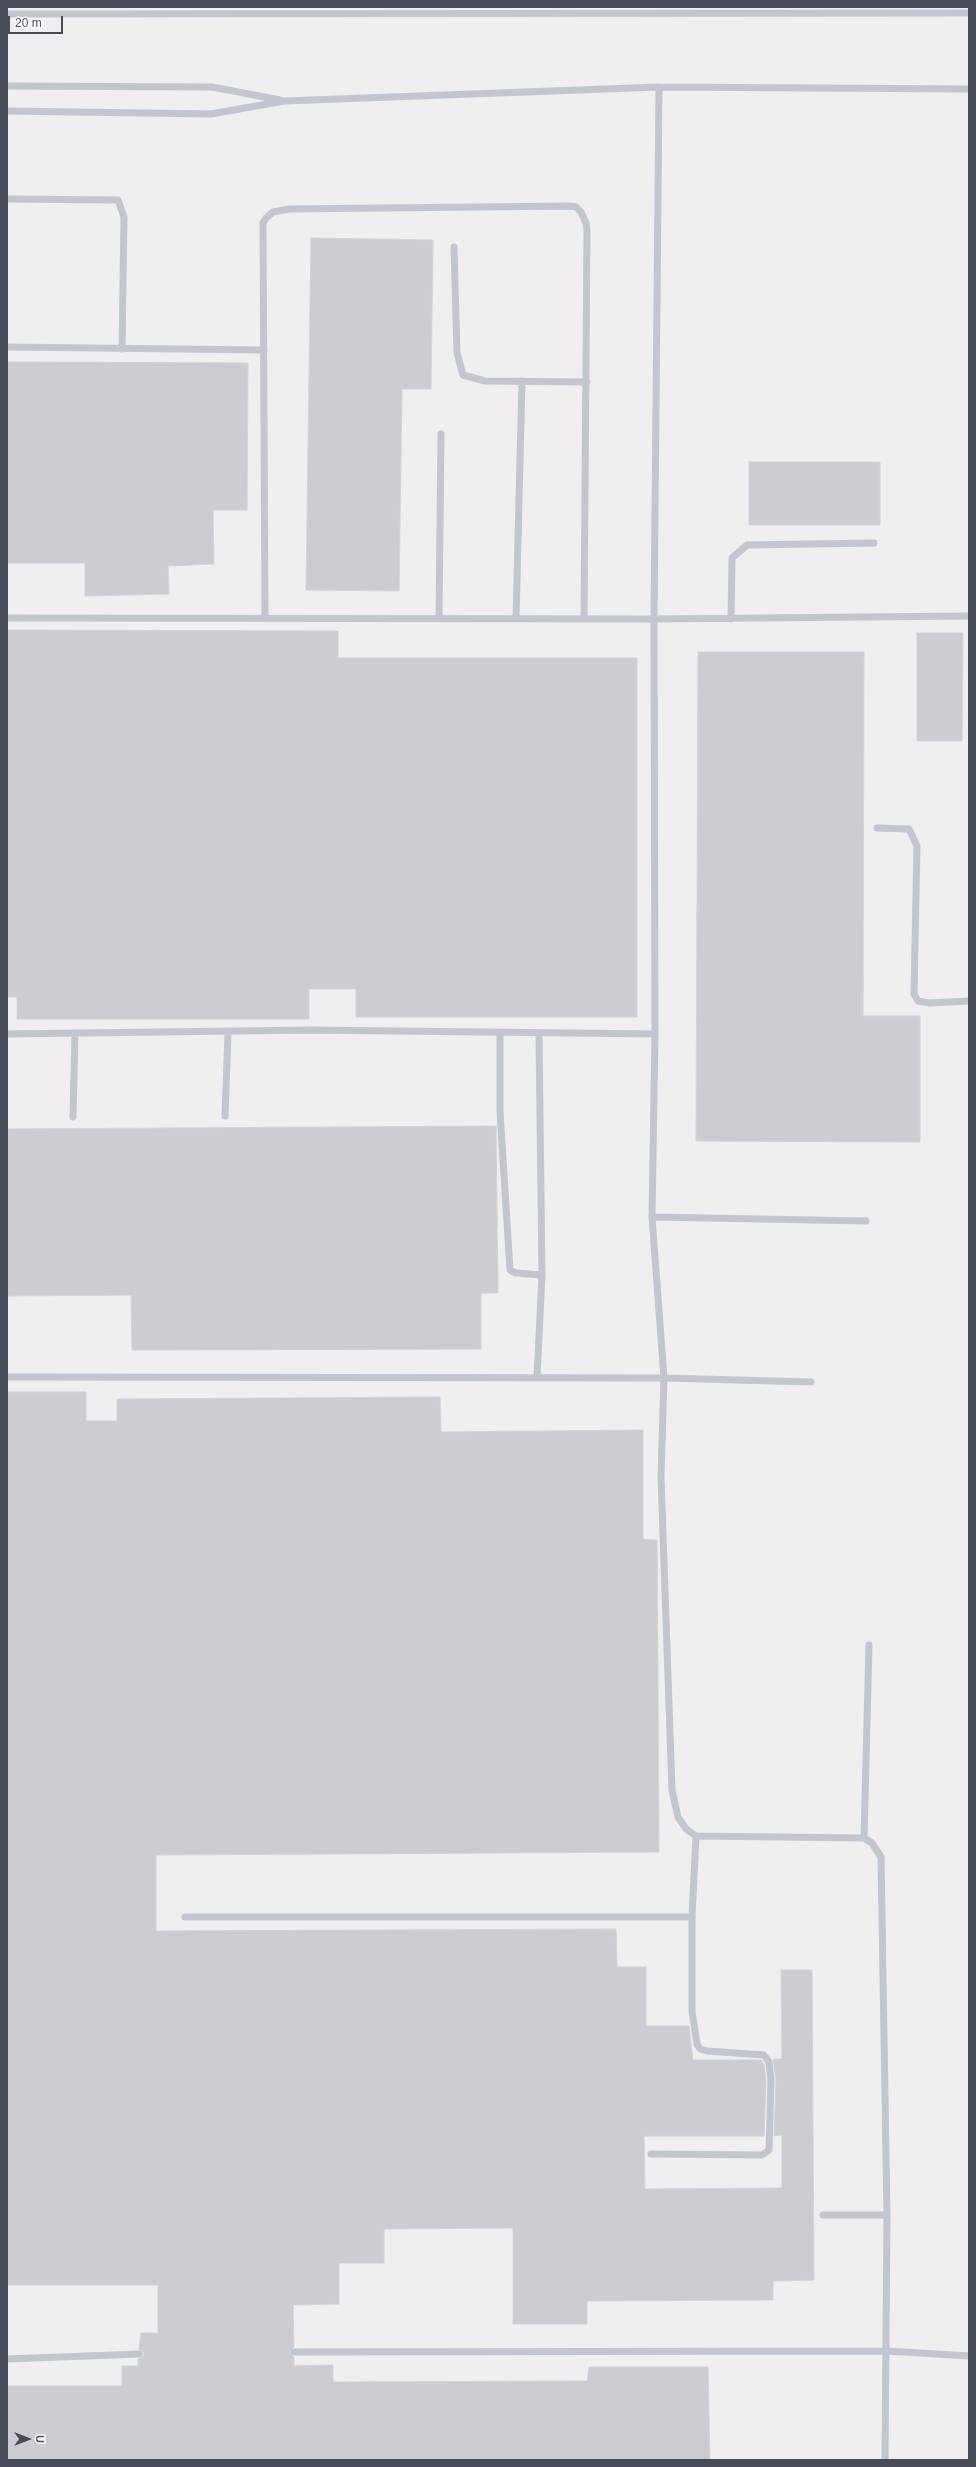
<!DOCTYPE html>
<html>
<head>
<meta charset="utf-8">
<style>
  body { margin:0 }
  #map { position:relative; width:976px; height:2467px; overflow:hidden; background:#f0eeee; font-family:Arial,sans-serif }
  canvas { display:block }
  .frame { position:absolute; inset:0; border:8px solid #484c59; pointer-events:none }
  .north { position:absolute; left:8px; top:2419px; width:40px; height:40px; -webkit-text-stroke:3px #fff; paint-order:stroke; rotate:90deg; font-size:11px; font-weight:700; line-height:16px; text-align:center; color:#484c59 }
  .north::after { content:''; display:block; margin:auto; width:14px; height:18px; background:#484c59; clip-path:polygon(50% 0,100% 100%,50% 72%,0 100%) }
  .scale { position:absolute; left:8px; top:16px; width:55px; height:18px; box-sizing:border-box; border:2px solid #484c59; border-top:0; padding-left:5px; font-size:12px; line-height:14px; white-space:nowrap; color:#484c59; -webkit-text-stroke:3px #fff; paint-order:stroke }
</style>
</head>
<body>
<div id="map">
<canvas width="976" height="2467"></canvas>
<div class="frame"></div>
<div class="north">U</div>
<div class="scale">20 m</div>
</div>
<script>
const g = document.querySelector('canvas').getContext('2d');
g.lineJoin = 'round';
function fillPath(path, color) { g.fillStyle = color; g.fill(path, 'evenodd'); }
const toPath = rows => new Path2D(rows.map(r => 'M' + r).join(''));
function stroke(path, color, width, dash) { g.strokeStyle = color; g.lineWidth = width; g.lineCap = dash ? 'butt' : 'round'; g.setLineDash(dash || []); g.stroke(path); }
const building = toPath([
  [311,238,433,240,431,389,402,389,399,591,306,590,311,238],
  [7,362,248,363,247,510,213,510,214,564,168,566,169,594,85,596,85,563,7,563,7,362],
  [749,462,880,462,880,525,749,525,749,462],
  [7,630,338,631,338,658,637,658,637,1017,356,1017,356,989,309,989,309,1019,17,1019,17,997,7,997,7,630],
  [917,633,963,633,962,741,917,741,917,633],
  [698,652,864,652,863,1016,920,1016,920,1142,696,1141,698,652],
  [496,1126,498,1293,481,1293,481,1349,132,1350,131,1295,7,1296,7,1129,496,1126],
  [7,1392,86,1392,86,1421,117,1421,117,1399,440,1397,441,1432,643,1430,643,1539,657,1540,659,1852,156,1855,156,1931,616,1929,617,1967,646,1967,646,2026,689,2026,693,2060,761,2060,764,2064,766,2080,764,2136,644,2136,645,2189,782,2188,782,2135,774,2136,776,2080,773,2059,782,2059,781,1970,812,1970,814,2280,773,2281,773,2300,587,2301,587,2324,513,2324,513,2228,384,2229,384,2263,339,2263,339,2304,293,2305,294,2347,289,2352,294,2357,294,2366,333,2365,333,2382,587,2381,589,2367,708,2367,710,2460,7,2460,7,2386,122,2386,122,2366,138,2366,138,2359,144,2356,143,2352,139,2349,141,2333,158,2333,158,2285,7,2285,7,1392]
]);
fillPath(building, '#ccccd2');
stroke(building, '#d2d2d8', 1);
stroke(toPath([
  [7,14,969,13],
  [7,86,212,87,280,100],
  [7,111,211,114,284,101,659,87,969,89],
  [7,199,118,200,124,217,122,349],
  [454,247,457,353,463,375,485,381,587,382],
  [7,347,264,350],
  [7,618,654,619,969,616],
  [265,618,263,223,266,218,273,212,289,209,569,206,576,207,581,212,586,223,587,230,584,619],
  [439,618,441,434],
  [516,619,522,381],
  [731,619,732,558,747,545,874,543],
  [877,828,909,829,917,846,914,994,918,1001,929,1003,969,1001],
  [500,1032,500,1112,510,1270,516,1273,542,1275],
  [7,1034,310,1030,655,1034],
  [225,1116,228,1033],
  [73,1117,75,1033],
  [652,1217,866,1221],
  [7,1377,664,1378,811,1382],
  [537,1377,542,1275,539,1034],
  [696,1836,864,1838,872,1843,881,1857,887,2215,885,2460],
  [864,1838,869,1645],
  [185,1917,692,1917],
  [651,2154,762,2155,769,2150,771,2080,769,2062,764,2055,707,2051,700,2049,697,2044,692,2011,692,1917,696,1836,686,1829,678,1817,672,1790,661,1477,664,1378,652,1217,655,1034,654,619,659,87],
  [823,2215,887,2215],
  [294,2352,886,2351,969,2356],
  [7,2359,139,2354]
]), '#c2c6d1', 7);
</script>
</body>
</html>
